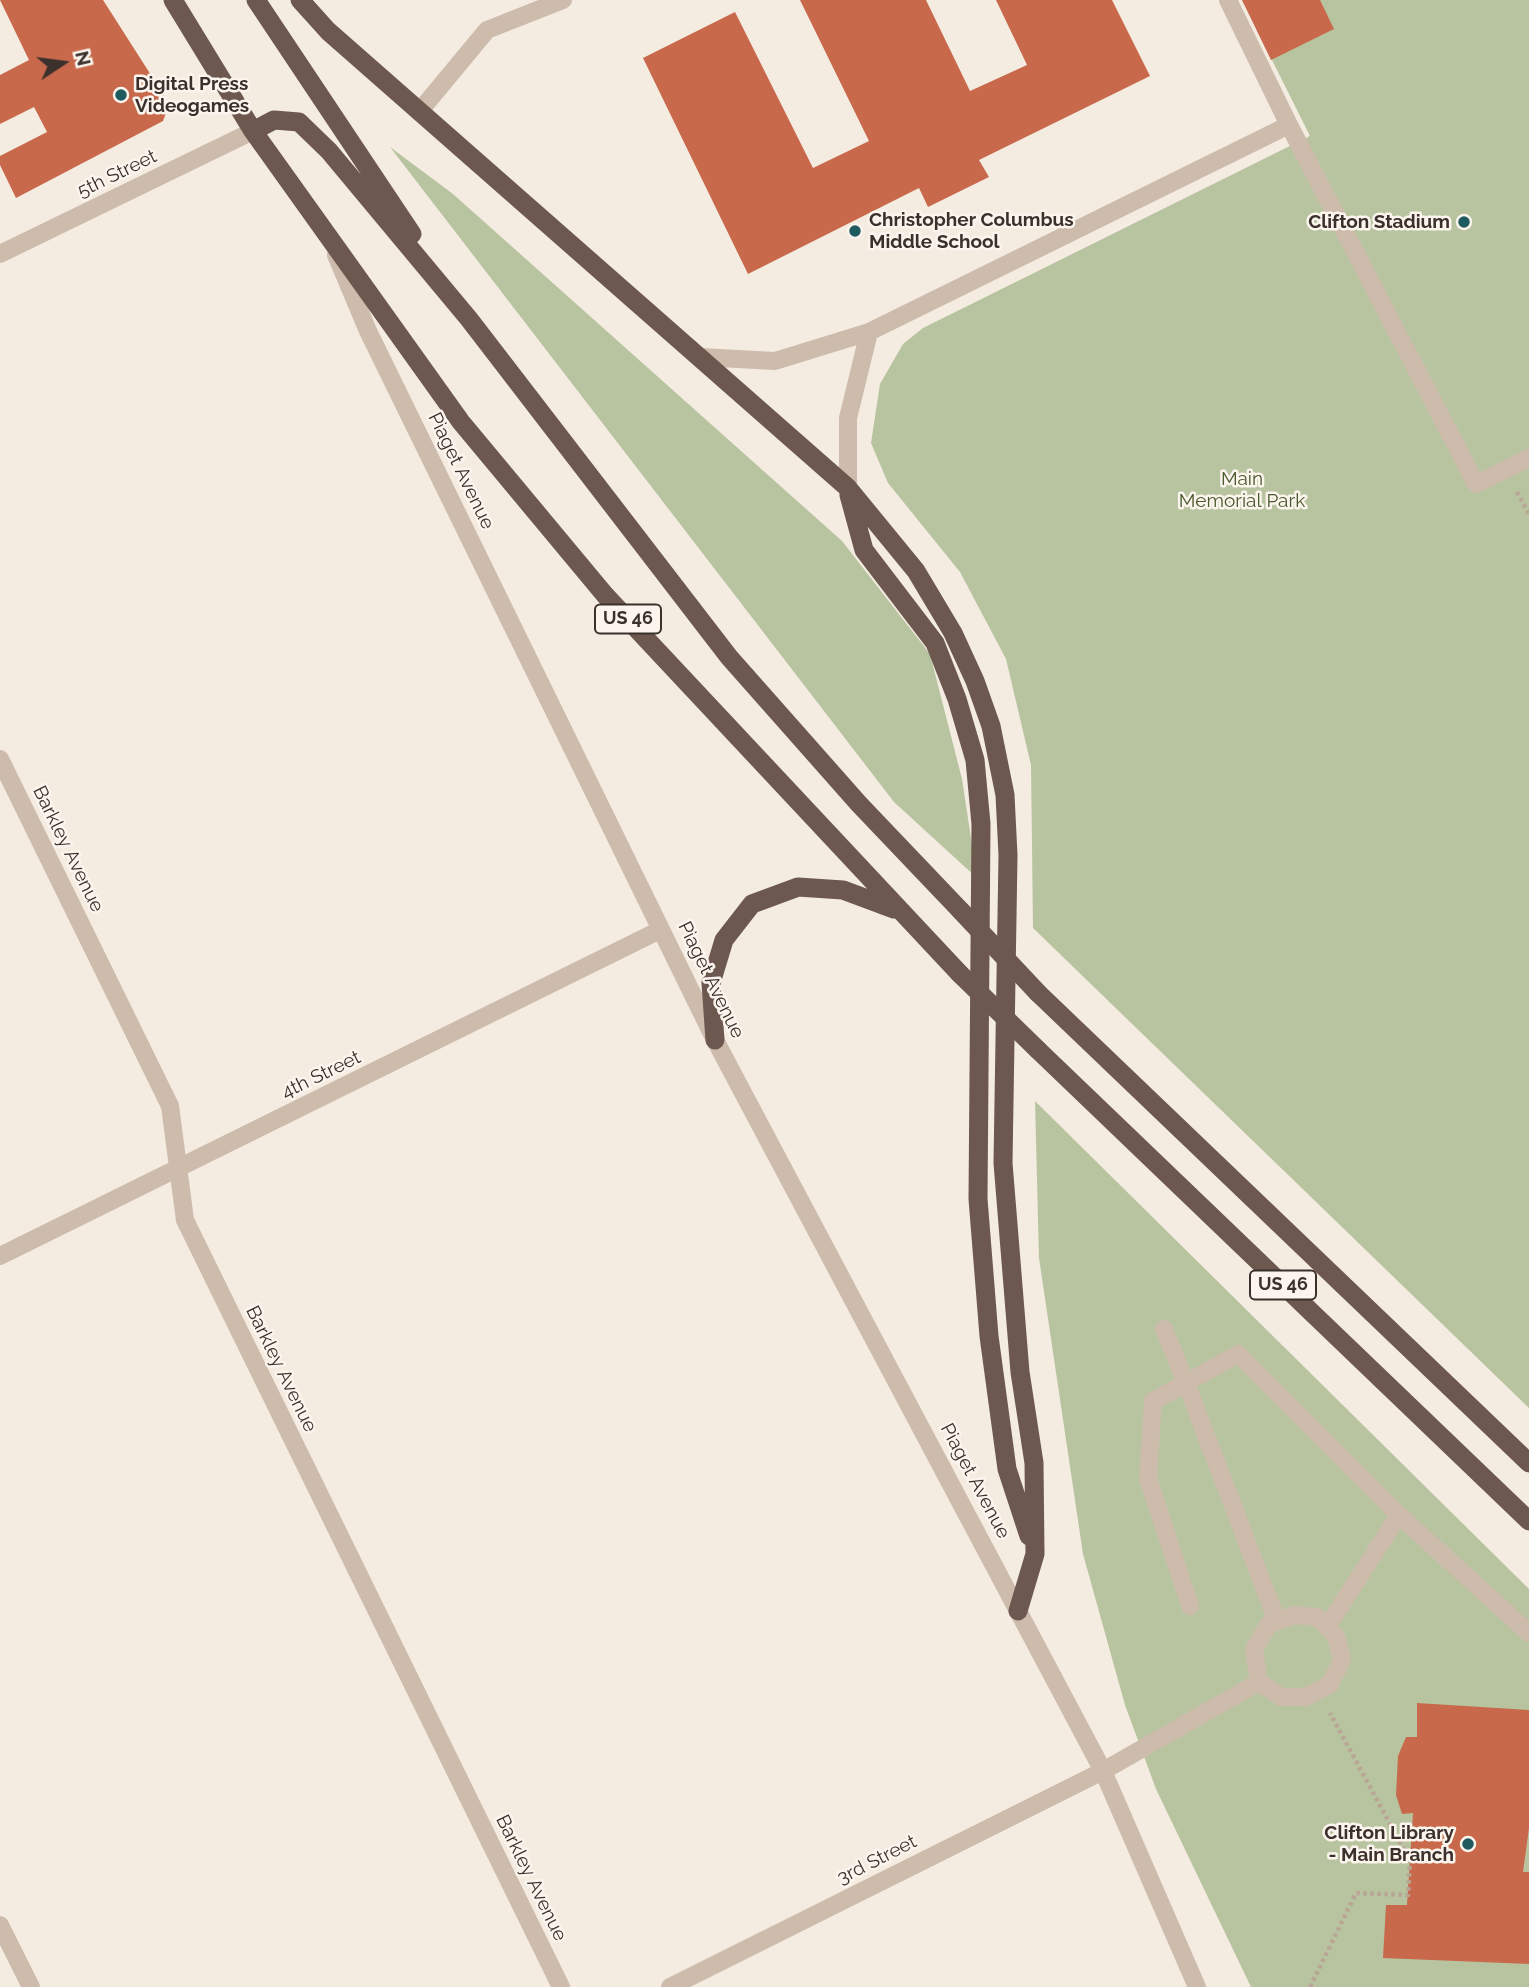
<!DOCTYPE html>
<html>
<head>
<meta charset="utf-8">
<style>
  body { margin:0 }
  #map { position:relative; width:1529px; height:1987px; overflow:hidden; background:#f4ebe1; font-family:Raleway,sans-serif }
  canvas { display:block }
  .north { position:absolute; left:28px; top:28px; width:70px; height:70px; -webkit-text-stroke:5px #fbf5ee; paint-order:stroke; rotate:77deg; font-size:19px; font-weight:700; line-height:28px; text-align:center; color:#3b302b }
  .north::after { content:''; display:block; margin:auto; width:24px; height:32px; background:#3b302b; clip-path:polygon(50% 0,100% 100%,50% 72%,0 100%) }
</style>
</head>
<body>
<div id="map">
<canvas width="1529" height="1987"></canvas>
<div class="north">N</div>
</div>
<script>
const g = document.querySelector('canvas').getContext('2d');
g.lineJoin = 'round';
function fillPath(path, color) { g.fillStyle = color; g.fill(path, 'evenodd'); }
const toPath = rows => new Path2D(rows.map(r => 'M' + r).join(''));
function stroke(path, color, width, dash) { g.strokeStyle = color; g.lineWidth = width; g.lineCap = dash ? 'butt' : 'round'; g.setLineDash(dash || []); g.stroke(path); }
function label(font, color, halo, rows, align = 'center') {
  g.font = font + ' Raleway,sans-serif'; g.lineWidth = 5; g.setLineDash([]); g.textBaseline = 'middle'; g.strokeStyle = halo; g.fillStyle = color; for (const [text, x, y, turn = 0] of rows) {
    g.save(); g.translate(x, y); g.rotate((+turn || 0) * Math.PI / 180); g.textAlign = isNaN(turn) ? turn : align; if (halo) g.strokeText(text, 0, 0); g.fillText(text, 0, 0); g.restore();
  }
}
fillPath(toPath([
  [1242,0,1529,0,1529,1408,1033,928,1031,765,1006,659,960,572,888,483,871,443,880,384,903,344,923,328,1310,136],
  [390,147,453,194,842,541,930,654,962,779,977,878,894,802],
  [1035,1101,1529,1589,1529,1987,1251,1987,1156,1789,1125,1705,1083,1554,1039,1258]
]), '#b8c4a0');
fillPath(toPath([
  [0,0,103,0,165,97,167,110,163,121,16,198,0,165,0,156,47,132,34,107,0,124,0,75,29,60],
  [800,0,926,0,970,91,1027,65,996,0,1112,0,1150,76,979,160,989,177,928,207,919,188,748,274,643,58,735,12,813,168,869,141],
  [1242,0,1320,0,1334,29,1271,60],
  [1417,1703,1529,1710,1529,1828,1523,1872,1529,1872,1529,1964,1383,1958,1386,1905,1407,1905,1413,1813,1402,1814,1396,1795,1398,1756,1406,1737,1417,1737]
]), '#c8694b');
stroke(toPath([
  [1517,492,1529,514],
  [1310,1987,1356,1893,1408,1895,1410,1861,1330,1713]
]), '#b9a596', 4.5, [3.5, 3.5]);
stroke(toPath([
  [419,112,487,30,563,0],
  [1289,125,1476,484,1529,458],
  [0,254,253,131],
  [700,357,775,361,869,332],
  [848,488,848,418,869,332,1289,125,1228,0],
  [0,759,170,1106,185,1220,561,1987],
  [0,1256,660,930],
  [1164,1329,1186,1383,1153,1401,1148,1478,1190,1606],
  [1294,1615,1317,1617,1336,1636,1342,1660,1330,1684,1306,1697,1281,1697,1259,1682,1254,1650,1268,1625,1294,1615],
  [1277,1621,1186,1383,1238,1354,1399,1515],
  [1327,1627,1399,1515,1529,1633],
  [1103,1771,1259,1682],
  [0,1925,31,1987]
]), '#cdbbac', 18);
stroke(toPath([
  [336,255,368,331,715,1040,1103,1771,1197,1987],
  [670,1987,1103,1771]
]), '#cdbbac', 18);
stroke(toPath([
  [173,0,253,131,461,422,605,595,960,974],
  [256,0,412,234],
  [300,0,328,31,848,488,916,571,953,633,975,681,991,726,1005,795,1008,855,1003,1163,1020,1372,1034,1463,1035,1554,1018,1611],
  [253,131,274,120,299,122,329,151,469,319,729,657,859,804,961,911],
  [849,495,864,550,935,643,957,699,975,760,981,824,978,1199,989,1336,1007,1469,1029,1536],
  [1038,993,1529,1463],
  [715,1040,711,983,724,940,752,904,798,887,843,890,894,909],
  [1038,1050,1529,1521]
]), '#6c584f', 19);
stroke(toPath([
  [961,911,1038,993],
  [960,974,1038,1050]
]), '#6c584f', 19);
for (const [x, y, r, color] of [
  [121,95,7,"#1f5a5e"],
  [1464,222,7,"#1f5a5e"],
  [855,231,7,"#1f5a5e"],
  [1468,1844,7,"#1f5a5e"]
]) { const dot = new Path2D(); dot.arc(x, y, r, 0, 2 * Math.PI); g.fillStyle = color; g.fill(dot); stroke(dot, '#fbf5ee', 2.5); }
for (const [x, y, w] of [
  [628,619,66],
  [1283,1285,66]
]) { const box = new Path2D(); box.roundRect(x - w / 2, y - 14.5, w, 29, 5); g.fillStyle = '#fbf5ee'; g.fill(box); stroke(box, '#3b302b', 2); }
label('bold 18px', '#3b302b', null, [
  ["US 46",628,619],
  ["US 46",1283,1285]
]);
label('bold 19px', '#3b302b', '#fbf5ee', [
  ["Digital Press",135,84],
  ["Videogames",135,106],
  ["Christopher Columbus",869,220],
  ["Middle School",869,242],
  ["Clifton Stadium",1450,222,"right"],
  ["Clifton Library",1454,1833,"right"],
  ["- Main Branch",1454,1855,"right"]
], 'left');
label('19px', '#3b302b', '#fbf5ee', [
  ["5th Street",117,174,-26],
  ["Piaget Avenue",461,471,64],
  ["Barkley Avenue",68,849,64],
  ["Piaget Avenue",711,980,64],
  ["4th Street",321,1075,-26],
  ["Barkley Avenue",281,1369,64],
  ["Piaget Avenue",975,1481,62],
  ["3rd Street",877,1860,-27],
  ["Barkley Avenue",531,1878,64]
]);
label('19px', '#4a5a2e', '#fbf5ee', [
  ["Main",1242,479],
  ["Memorial Park",1242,501]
]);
</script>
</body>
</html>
